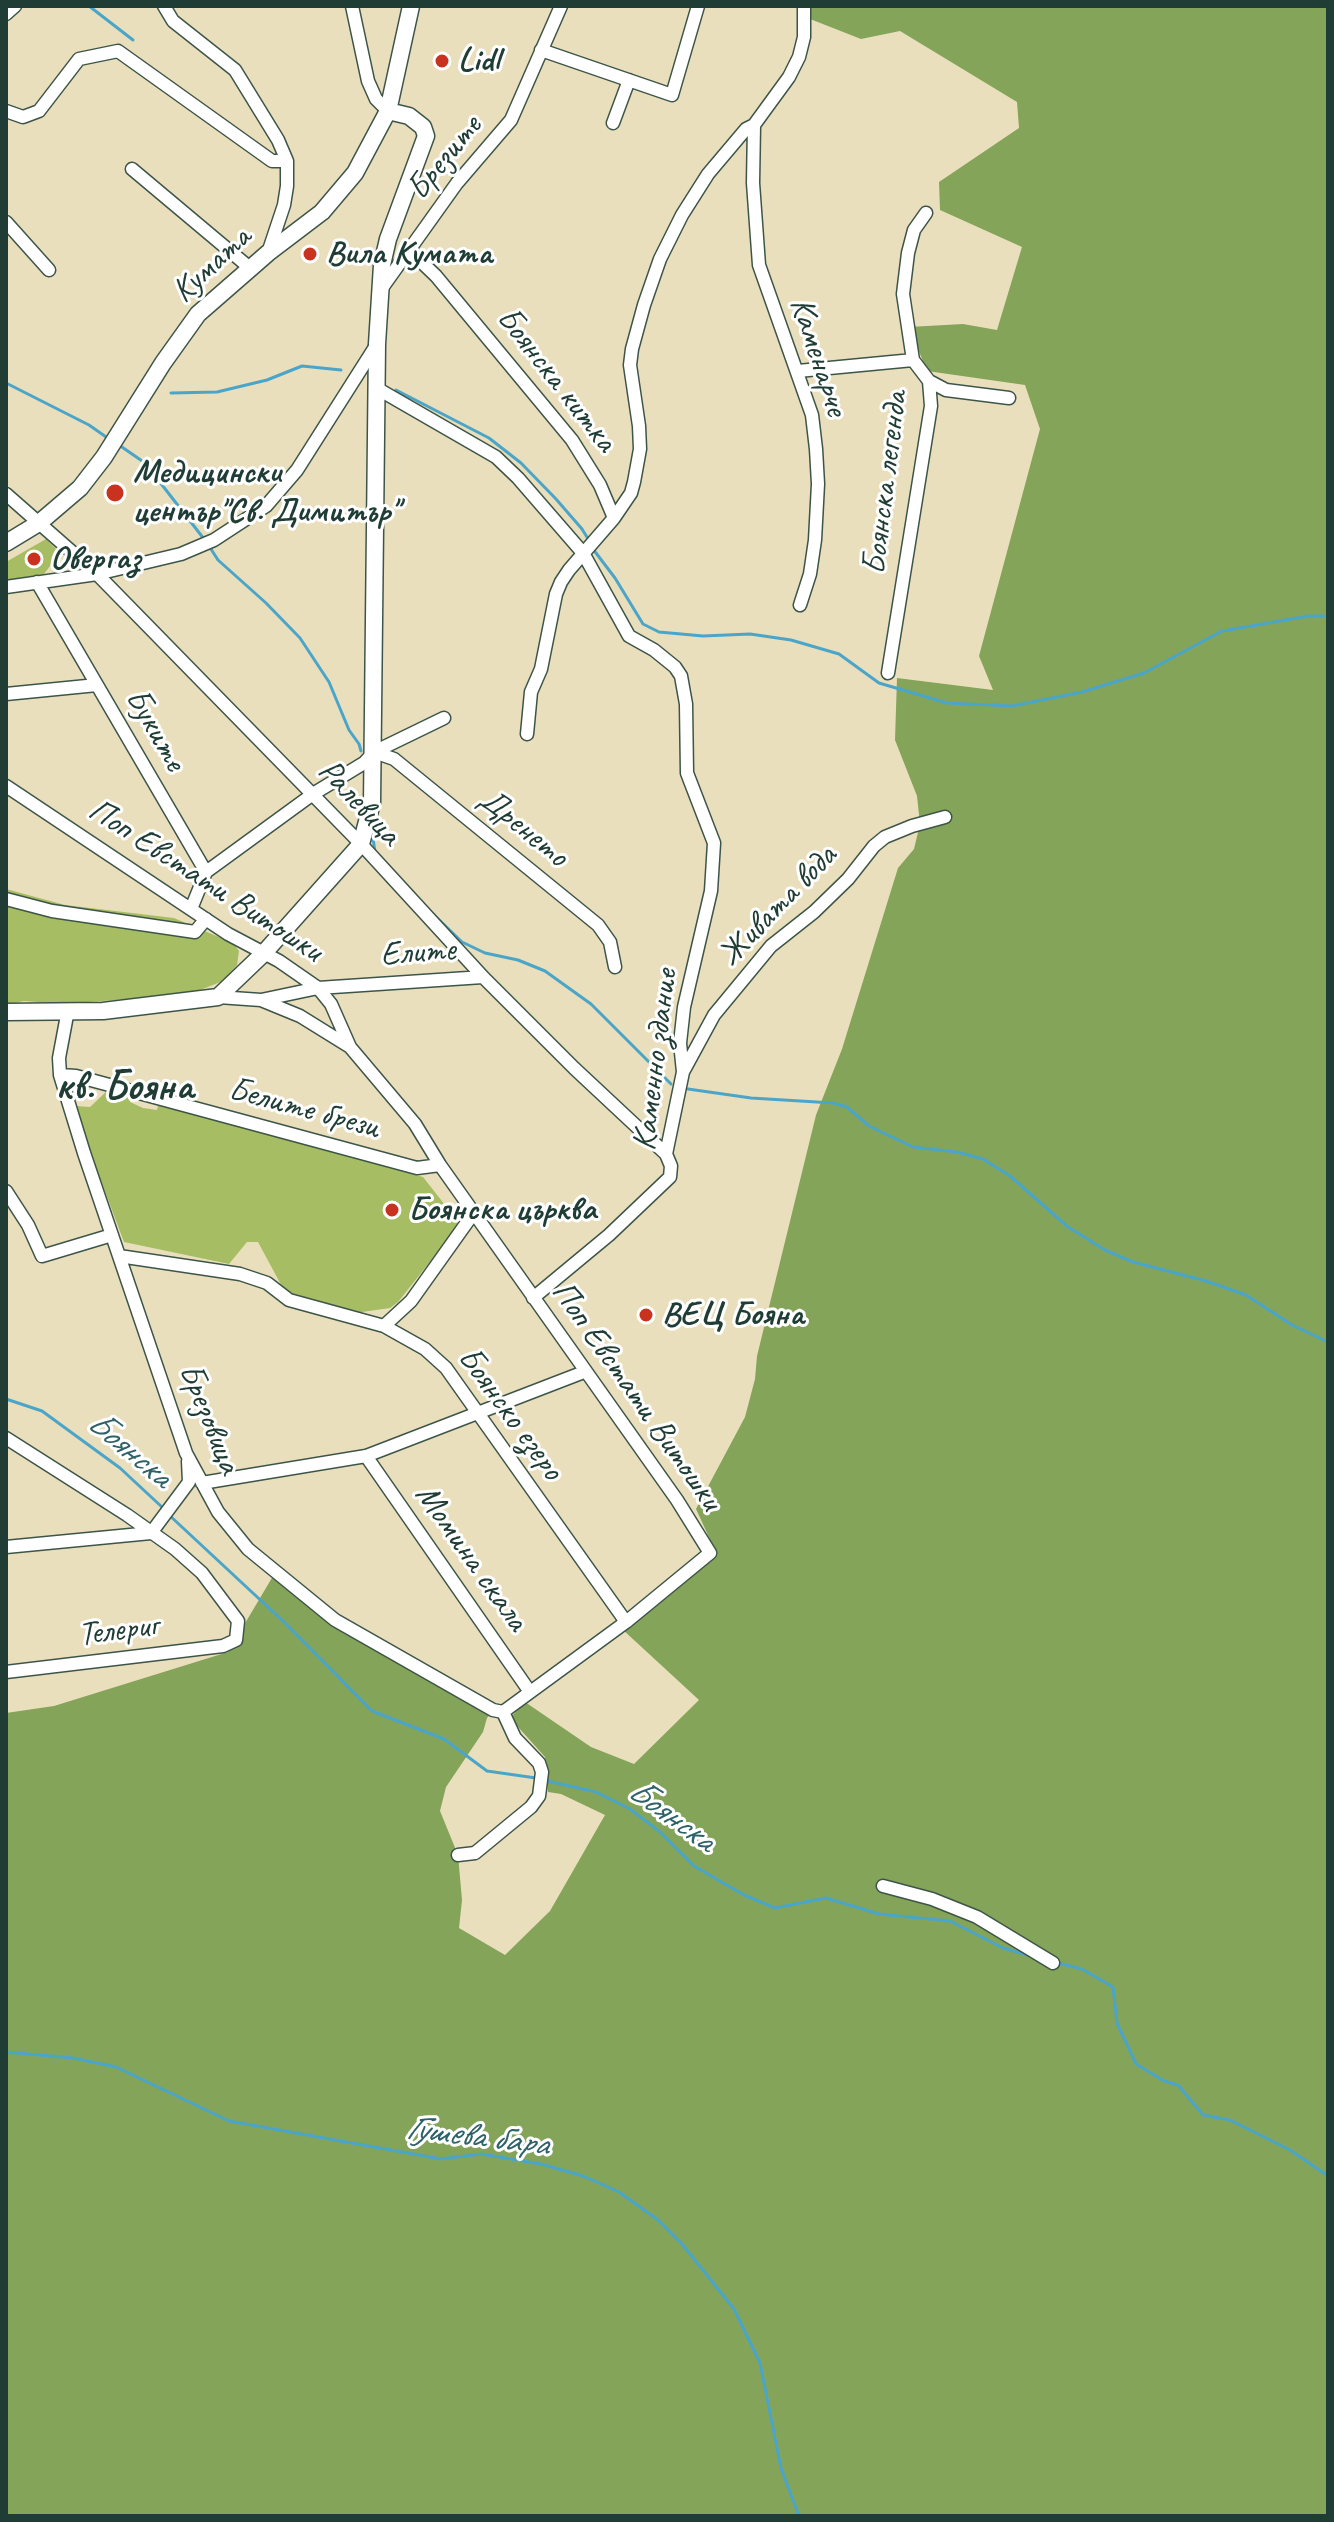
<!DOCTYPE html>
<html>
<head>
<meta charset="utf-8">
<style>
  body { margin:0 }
  #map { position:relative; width:1334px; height:2522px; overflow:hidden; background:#eadfbc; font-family:Caveat,sans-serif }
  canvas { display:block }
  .frame { position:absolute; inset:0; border:8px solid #1f3d34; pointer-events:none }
</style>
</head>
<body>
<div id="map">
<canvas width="1334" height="2522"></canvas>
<div class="frame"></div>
</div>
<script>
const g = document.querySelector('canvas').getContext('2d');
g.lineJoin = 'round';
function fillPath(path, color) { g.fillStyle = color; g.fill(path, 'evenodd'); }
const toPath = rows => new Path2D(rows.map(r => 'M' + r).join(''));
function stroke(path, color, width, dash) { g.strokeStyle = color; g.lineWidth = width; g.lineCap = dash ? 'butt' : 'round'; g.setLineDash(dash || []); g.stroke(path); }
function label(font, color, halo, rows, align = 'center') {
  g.font = font + ' Caveat,sans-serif'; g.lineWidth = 6; g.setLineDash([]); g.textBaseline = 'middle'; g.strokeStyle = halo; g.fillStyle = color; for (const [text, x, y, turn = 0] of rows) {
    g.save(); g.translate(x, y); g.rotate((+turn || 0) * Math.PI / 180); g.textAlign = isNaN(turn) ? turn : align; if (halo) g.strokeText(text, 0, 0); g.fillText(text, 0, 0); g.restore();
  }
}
fillPath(toPath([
  [46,539,60,553,44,574,6,580,6,562],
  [6,889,65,905,174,918,233,943,239,951,237,965,223,981,190,994,64,1004,24,1001,6,1005],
  [108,1090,130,1097,130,1102,143,1108,157,1110,158,1105,423,1177,460,1224,398,1302,390,1308,355,1313,286,1294,258,1242,247,1242,229,1264,124,1242,82,1130,76,1106,90,1107]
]), '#a6bd63');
fillPath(toPath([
  [804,6,1328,6,1328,2516,6,2516,6,1713,54,1706,228,1652,276,1571,335,1620,493,1710,487,1718,483,1732,446,1787,440,1811,458,1855,462,1900,459,1928,505,1955,550,1911,605,1815,561,1794,548,1792,545,1757,510,1718,525,1702,591,1747,634,1764,699,1700,622,1629,710,1560,713,1546,696,1509,745,1417,755,1379,757,1356,816,1115,842,1049,898,868,914,849,920,824,917,796,895,740,897,678,993,690,979,656,1040,429,1025,385,927,371,909,327,963,324,997,330,1022,247,940,210,939,182,1019,128,1017,102,900,31,861,39,805,17]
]), '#84a459');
stroke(toPath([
  [89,6,133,40],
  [6,383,89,425,109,439],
  [396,390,489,438,521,463,556,499,582,529,590,542],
  [171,393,217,392,267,380,302,366,341,370],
  [119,445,145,463,204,539],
  [209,546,218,560,266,603,300,638,329,682,349,730,359,744,361,751],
  [593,549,615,578,643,624,659,632,703,636,750,634,791,640,839,654,879,683,947,703,1012,706,1082,692,1144,673,1222,631,1308,616,1328,616],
  [373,838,375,852],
  [432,913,462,942,485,953,518,960,545,971,591,1004,671,1084],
  [688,1089,751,1098,833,1103,847,1107,869,1126,913,1147,957,1152,983,1159,1010,1176,1068,1227,1105,1250,1133,1262,1206,1281,1246,1295,1292,1325,1328,1342],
  [6,1399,42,1411,120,1468,163,1508],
  [168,1514,284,1622,372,1711,444,1739,487,1771,536,1778],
  [543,1780,596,1792,630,1809,659,1831,694,1866,744,1895,775,1908,826,1898,879,1914,950,1921,1003,1948,1031,1956],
  [1058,1963,1082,1969,1113,1987,1117,2023,1136,2064,1164,2081,1178,2085,1203,2115,1230,2120,1290,2150,1328,2176],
  [6,2052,73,2058,116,2067,229,2121,441,2159,481,2154,541,2164,583,2176,619,2192,658,2220,682,2244,734,2309,760,2363,781,2468,799,2516]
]), '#4ba5c9', 3);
const minor = toPath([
  [164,6,173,21,235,70,278,140,287,161,287,186,284,205,268,253],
  [352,6,368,81,376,99,388,111],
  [6,14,15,6],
  [541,50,672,95,698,6],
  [6,111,23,117,39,111,79,59,118,51,272,161,287,161],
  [613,123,629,80],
  [754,125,753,183,759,265,812,415,816,449,818,484,815,540,810,574,800,605],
  [132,169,250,268],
  [6,222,49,270],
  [408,249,436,276,572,440,600,485,614,518],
  [382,288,457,183,511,120,561,6],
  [798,371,913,360],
  [929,381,946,390,1009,398],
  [378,389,496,457,518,478,583,553,629,636,654,650,675,667,681,676,686,704,687,773,714,843,711,891,684,1007,680,1043,683,1072,666,1154,671,1166,670,1177,609,1235,533,1298],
  [6,494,97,574,361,844,484,978,574,1068,666,1154],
  [37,582,206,872,191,909],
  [6,587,97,574,181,554,214,540,266,506,297,470,377,344],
  [888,673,931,406,929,381,913,360,903,294,908,253,914,230,926,213],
  [6,694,97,685],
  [527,734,531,692,541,669,556,594,561,582,569,570,614,518,631,493,634,482,640,449,639,426,630,365,632,349,644,305,660,259,682,215,708,174,746,129,754,125,789,77,799,57,804,37,804,6],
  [374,752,394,759,598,925,610,942,615,967],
  [6,786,228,934,279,961,318,988,331,1004,350,1047,415,1124,440,1165,677,1500,710,1553,626,1622,503,1712],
  [206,872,313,794,364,763,374,752,444,718],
  [6,899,52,911,195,932,206,919],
  [218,997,261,1000,300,1016,350,1047],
  [261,1000,318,988,483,977],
  [68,1010,59,1058,60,1075,84,1153,186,1453,218,1512,248,1549,335,1620,493,1710,503,1712],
  [683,1072,714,1015,771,946,814,912,848,879,874,846,885,837,912,826,945,817],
  [60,1075,76,1076,417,1168,440,1165],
  [6,1191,28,1225,42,1256,112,1235],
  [119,1256,240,1274,267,1283,289,1300,384,1326,425,1349,446,1368,626,1622],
  [384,1326,411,1301,473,1214],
  [6,1438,127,1515,175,1549,202,1573,238,1621,236,1640,223,1646,6,1672],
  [366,1456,530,1692],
  [202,1483,366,1456,584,1372],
  [151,1533,189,1482,188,1461],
  [6,1547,151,1533],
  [458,1855,475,1853,531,1807,539,1796,542,1772,539,1763,515,1738,503,1712],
  [883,1886,932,1899,977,1917,1053,1963]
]);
const major = toPath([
  [6,543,39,523,80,488,104,457,163,363,198,314,268,253,322,212,355,173,388,111,411,6],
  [6,1012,103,1011,218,997,263,954,361,844,372,803,377,344,382,265,388,239,426,136,423,127,409,116,388,111]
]);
stroke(minor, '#3d5548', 15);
stroke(major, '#3d5548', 19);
stroke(minor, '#fff', 12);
stroke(major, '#fff', 16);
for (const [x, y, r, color] of [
  [442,61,8,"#c8321e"],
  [310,254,8,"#c8321e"],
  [115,493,10,"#c8321e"],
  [34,559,8,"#c8321e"],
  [392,1210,8,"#c8321e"],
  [646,1315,8,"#c8321e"]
]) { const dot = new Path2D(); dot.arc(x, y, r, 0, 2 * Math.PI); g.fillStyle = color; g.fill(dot); stroke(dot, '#fff', 3); }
label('bold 34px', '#1f3d34', '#fff', [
  ["Lidl",458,61],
  ["Вила Кумата",326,254],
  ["Медицински",133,473],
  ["център\"Св. Димитър\"",133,512],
  ["Овергаз",50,559],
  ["Боянска църква",408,1210],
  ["ВЕЦ Бояна",662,1315]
], 'left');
label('34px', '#1f3d34', '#fff', [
  ["Брезите",445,158,-51],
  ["Кумата",212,265,-43],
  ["Каменарче",818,357,72],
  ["Боянска китка",556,380,52],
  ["Боянска легенда",886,483,-83],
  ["Буките",155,730,60],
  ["Ралевица",359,803,47],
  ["Дренето",523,828,39],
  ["Поп Евстати Витошки",205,881,33],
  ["Живата вода",778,906,-46],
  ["Елите",418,953,-4],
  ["Каменно здание",656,1060,-83],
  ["Белите брези",304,1109,15],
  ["Поп Евстати Витошки",636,1396,55],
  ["Боянско езеро",510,1414,54],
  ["Брезовица",209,1419,68],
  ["Момина скала",471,1558,55],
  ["Телериг",118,1631,-7]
]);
label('italic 36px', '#2e6168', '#fff', [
  ["Боянска",129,1450,40],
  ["Боянска",671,1816,36],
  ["Гушева бара",477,2137,7]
]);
label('bold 42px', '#1f3d34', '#fff', [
  ["кв. Бояна",124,1088]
]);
</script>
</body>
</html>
